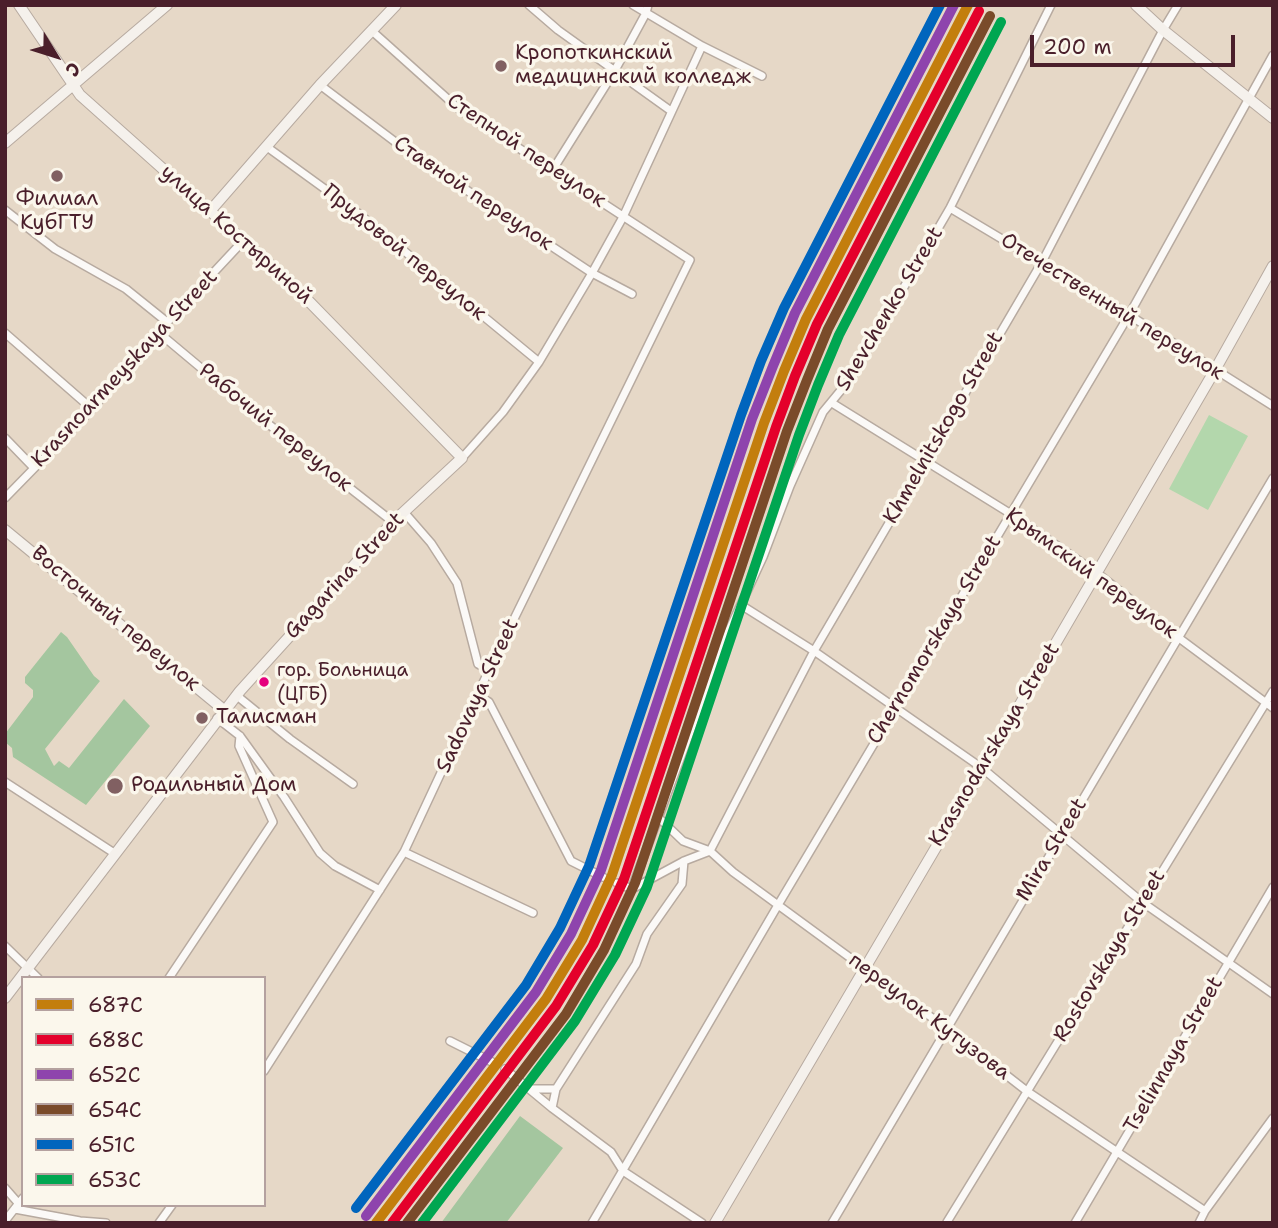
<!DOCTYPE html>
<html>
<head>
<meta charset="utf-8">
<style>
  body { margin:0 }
  #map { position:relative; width:1278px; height:1228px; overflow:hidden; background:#e6d8c7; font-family:"Shantell Sans",sans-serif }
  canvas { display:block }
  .frame { position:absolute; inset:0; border:7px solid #4a1f2b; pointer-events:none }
  .legend { position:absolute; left:21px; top:976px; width:245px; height:231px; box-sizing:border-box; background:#fbf7ec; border:2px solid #b4a19f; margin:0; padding:9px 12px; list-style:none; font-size:21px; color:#4a1f2b }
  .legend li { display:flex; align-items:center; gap:14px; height:35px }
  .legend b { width:35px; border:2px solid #b4a19f }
  .north { position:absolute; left:21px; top:21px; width:70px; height:70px; -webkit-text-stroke:5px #fbf7ec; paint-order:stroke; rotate:128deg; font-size:19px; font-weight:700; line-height:28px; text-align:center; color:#4a1f2b }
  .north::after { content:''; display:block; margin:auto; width:24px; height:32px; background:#4a1f2b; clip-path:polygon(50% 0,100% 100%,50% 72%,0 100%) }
  .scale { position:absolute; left:1030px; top:35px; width:205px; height:32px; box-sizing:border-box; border:4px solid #4a1f2b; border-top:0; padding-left:9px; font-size:21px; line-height:24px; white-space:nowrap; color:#4a1f2b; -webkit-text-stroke:5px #fbf7ec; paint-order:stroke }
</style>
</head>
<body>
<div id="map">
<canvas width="1278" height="1228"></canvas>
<div class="frame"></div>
<ul class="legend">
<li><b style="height:9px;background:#c37e0d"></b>687С</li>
<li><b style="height:9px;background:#e4002b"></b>688С</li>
<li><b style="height:9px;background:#8e44ad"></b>652С</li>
<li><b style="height:9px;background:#7a4b2a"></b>654С</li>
<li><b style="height:9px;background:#0065bd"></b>651С</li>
<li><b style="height:9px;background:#00a651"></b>653С</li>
</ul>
<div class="north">С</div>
<div class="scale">200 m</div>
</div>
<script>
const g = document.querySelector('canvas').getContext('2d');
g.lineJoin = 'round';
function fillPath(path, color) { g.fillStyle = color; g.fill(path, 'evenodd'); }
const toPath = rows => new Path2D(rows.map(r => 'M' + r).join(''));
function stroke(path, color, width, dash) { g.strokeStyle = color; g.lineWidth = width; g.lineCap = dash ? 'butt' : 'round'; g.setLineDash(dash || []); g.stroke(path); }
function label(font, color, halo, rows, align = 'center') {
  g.font = font + ' "Shantell Sans",sans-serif'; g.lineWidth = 7; g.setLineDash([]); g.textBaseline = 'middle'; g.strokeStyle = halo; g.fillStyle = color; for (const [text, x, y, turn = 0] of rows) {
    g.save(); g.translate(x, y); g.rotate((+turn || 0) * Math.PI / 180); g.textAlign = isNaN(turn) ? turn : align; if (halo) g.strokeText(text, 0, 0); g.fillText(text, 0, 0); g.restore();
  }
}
fillPath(toPath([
  [1209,415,1248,436,1208,510,1169,489]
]), '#b3d7ac');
fillPath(toPath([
  [61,632,67,637,94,676,100,681,45,749,54,766,59,761,69,768,124,699,150,726,86,805,13,757,12,748,5,742,5,734,33,697,33,690,25,683,25,677],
  [520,1116,563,1148,506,1223,441,1223]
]), '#a4c69f');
const street = toPath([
  [529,5,558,30,671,111],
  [633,5,702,46,762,76],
  [320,85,398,144,465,189,592,273,632,294],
  [267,147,358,213,539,362],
  [552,171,614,72,646,13,648,5],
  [950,208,1129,315,1273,406],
  [5,210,55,249,126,289,167,322],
  [158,332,262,419,393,522],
  [5,333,92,409],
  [832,403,1011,514,1097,573,1179,638,1273,708],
  [5,438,34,468],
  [462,458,503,412,539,362,592,273,623,217,702,46],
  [5,498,92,409,158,332,244,240],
  [404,512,431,543,457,583,478,664,489,670],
  [741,605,814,651,982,768,1142,902,1273,994],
  [236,695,290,739,353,784],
  [478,696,489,702,571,861,603,877],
  [217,718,240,736,284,797,320,853,335,866,380,890],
  [5,782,114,853],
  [659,818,683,841,710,851,733,872,946,1028,1028,1092,1205,1211],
  [404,852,533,913],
  [617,883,632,889,684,861,710,851,814,651,1042,262,1163,30,1178,5],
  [632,888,724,641,763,557,790,486,823,412,851,378,950,208,1051,5],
  [5,946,38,978],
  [169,978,273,822,239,746,240,736],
  [450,1041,492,1062],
  [505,1069,552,1108,611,1152,623,1171,702,1223],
  [264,1071,404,852,489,670,690,260,459,109,372,31],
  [529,1089,556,1089],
  [552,1108,556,1089,636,964,647,934,682,884,684,861],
  [5,1188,19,1204],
  [15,1209,80,1221,106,1223],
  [5,1221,23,1198],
  [947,1222,1273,691],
  [159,1223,172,1205],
  [592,1223,778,905,1129,315,1273,55],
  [832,1223,1273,478],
  [1075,1223,1273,887],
  [1199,1223,1205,1211,1273,1118]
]);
const secondary = toPath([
  [1136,5,1163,30,1273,118],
  [5,143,167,5],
  [211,210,320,85,396,5],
  [5,530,224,710],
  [5,998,240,691,393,522,462,458,292,284,80,95,19,5],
  [715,1223,1015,713,1215,370,1273,266]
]);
stroke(street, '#b7aaa0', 10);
stroke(secondary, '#b7aaa0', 12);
stroke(street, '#fbf9f7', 7);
stroke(secondary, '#f5f1ec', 10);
stroke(toPath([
  [376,1223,546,999,582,940,612,875,764,423,784,371,806,319,968,5]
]), '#c37e0d', 10);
stroke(toPath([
  [392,1223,556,1006,593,945,624,879,776,427,795,376,817,324,979,11]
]), '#e4002b', 10);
stroke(toPath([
  [366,1216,536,992,571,934,601,870,752,419,773,366,795,313,954,5]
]), '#8e44ad', 10);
stroke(toPath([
  [407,1223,566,1014,604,950,635,883,787,431,807,380,828,329,990,16]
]), '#7a4b2a', 10);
stroke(toPath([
  [356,1208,526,985,560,928,589,866,741,415,761,361,784,308,940,5]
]), '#0065bd', 10);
stroke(toPath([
  [422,1223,575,1021,615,955,647,887,799,435,818,385,839,335,1001,22]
]), '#00a651', 10);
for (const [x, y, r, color] of [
  [501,66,7,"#816062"],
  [57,176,7,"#816062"],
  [264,682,6,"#e5007d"],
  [202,718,7,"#816062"],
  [115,786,9,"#816062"]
]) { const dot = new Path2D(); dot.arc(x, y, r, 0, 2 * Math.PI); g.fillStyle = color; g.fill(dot); stroke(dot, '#fbf7ec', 2.5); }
label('19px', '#4a1f2b', '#fbf7ec', [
  ["гор. Больница",277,671],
  ["(ЦГБ)",277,695]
], 'left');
label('21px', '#4a1f2b', '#fbf7ec', [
  ["Кропоткинский",515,54],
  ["медицинский колледж",515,78],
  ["Филиал",57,200,"center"],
  ["КубГТУ",57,224,"center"],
  ["Талисман",216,718],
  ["Родильный Дом",131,786]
], 'left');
label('21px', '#4a1f2b', '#fbf7ec', [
  ["Степной переулок",526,151,34],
  ["Ставной переулок",473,194,34],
  ["улица Костыриной",236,235,42],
  ["Прудовой переулок",404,253,39],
  ["Отечественный переулок",1112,307,32],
  ["Shevchenko Street",890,309,-59],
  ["Krasnoarmeyskaya Street",125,369,-47],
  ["Рабочий переулок",275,428,39],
  ["Khmelnitskogo Street",944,428,-60],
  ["Крымский переулок",1091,574,36],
  ["Gagarina Street",345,576,-47],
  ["Восточный переулок",115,619,40],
  ["Chernomorskaya Street",935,640,-59],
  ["Sadovaya Street",478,696,-65],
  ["Krasnodarskaya Street",995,745,-59],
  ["Mira Street",1052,850,-59],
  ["Rostovskaya Street",1110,956,-59],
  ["переулок Кутузова",929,1017,37],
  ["Tselinnaya Street",1174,1055,-60]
]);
</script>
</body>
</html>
